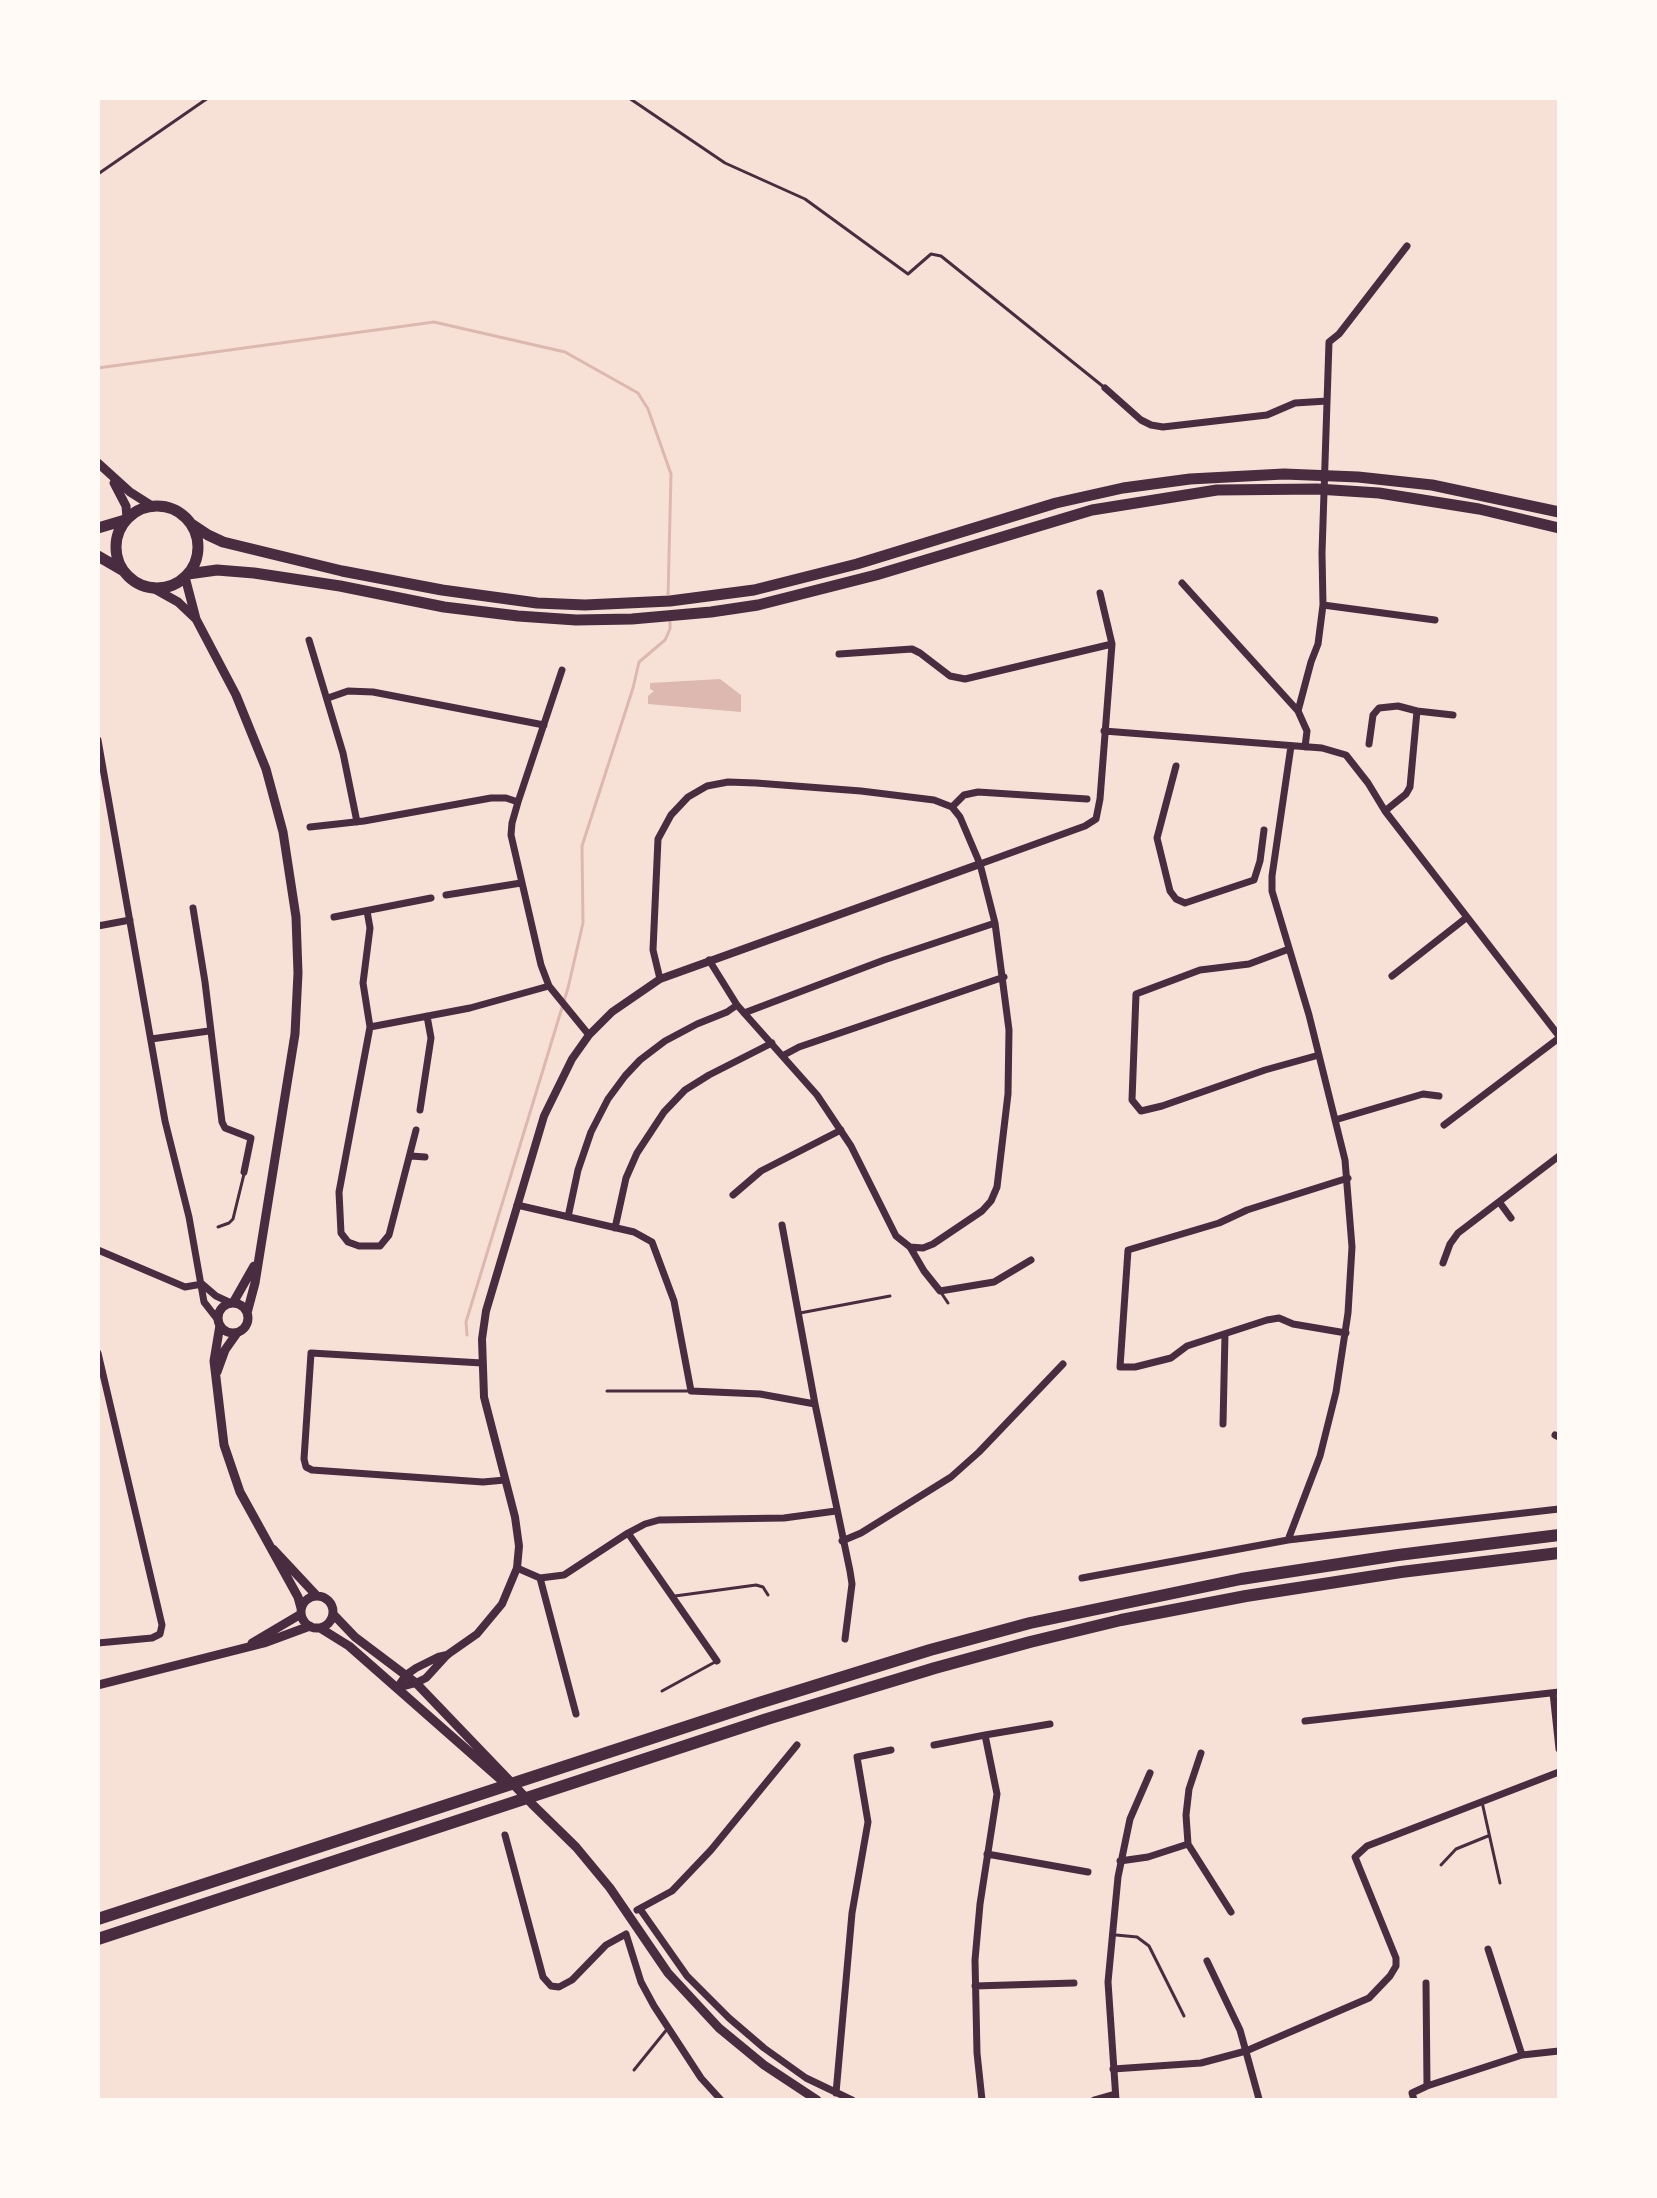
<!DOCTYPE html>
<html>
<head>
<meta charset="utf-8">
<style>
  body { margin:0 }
  #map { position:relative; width:1657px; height:2198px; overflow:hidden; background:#f7e1d7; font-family:"IBM Plex Sans",sans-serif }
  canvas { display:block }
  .frame { position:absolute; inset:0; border:100px solid #fffaf5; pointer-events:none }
</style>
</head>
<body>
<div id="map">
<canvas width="1657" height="2198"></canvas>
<div class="frame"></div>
</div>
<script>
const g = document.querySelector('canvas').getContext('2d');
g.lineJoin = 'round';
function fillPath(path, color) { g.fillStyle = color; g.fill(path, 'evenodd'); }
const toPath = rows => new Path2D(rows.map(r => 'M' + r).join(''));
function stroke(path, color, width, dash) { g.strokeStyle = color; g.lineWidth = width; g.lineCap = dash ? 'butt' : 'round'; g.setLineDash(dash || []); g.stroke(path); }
fillPath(toPath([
  [720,679,741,695,741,712,648,704,648,696,654,691,650,689,650,683]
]), '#dcb8b0');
stroke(toPath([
  [98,368,434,322,565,352,638,393,648,409,671,474,668,597],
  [467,1335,466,1322,568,988,583,923,582,846,633,688,639,662,665,640,670,629,670,620]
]), '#dcb8b0', 3);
stroke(toPath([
  [629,98,725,163,805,199,908,274,931,254,941,256,1105,388],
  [98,174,208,98],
  [218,1227,229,1223,233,1219,244,1174],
  [940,1291,948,1303],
  [800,1313,890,1296],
  [607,1391,691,1391],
  [675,1596,756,1585,763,1587,768,1595],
  [662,1691,715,1662],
  [1482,1802,1500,1883],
  [1441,1865,1456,1849,1488,1836],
  [1116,1935,1137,1937,1149,1946,1184,2016],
  [634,2070,668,2028]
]), '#4a2c40', 3);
stroke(toPath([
  [1105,388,1141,420,1151,425,1163,427,1267,415,1295,403,1327,401],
  [1182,583,1298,711,1307,731,1305,747],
  [1323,605,1435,620],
  [309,640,343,753,357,822],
  [839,654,912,649,920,653,950,676,965,679,1112,644],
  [562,670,518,802,512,823,511,835,541,965,549,986,589,1035],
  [328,698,348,691,373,692,544,725],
  [1298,711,1311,662,1318,644,1323,605,1322,553,1329,342,1339,334,1407,246],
  [1417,711,1453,715],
  [1104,731,1322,748,1346,755,1368,783,1385,811,1559,1036],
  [98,740,165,1121,189,1217,204,1302,218,1320],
  [1369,744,1373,715,1379,708,1398,706,1417,711,1410,787,1406,794,1385,811],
  [1176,766,1157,838,1170,891,1176,899,1185,903,1254,880,1260,861,1264,830],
  [952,807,964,795,978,792,1087,799],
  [310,827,364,821,491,798,506,798,518,802],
  [980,864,1085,826,1096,819,1100,799,1112,644,1100,593],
  [446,895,521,883],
  [193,908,205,982,222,1122,225,1128,251,1138,244,1172],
  [367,911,370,928,363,983,370,1027,339,1192,341,1233,348,1242,359,1246,380,1246,389,1235,416,1130],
  [334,917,431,898],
  [98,926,130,920],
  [1289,949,1249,964,1200,970,1136,994,1132,1100,1141,1111,1162,1106,1265,1070,1319,1055],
  [709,960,737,1005,817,1095,851,1146,896,1236,910,1247,924,1271,940,1291,994,1282,1031,1260],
  [1392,976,1466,918],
  [660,979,653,950,658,839,671,815,688,797,707,786,728,782,756,783,861,791,934,800,952,807,960,817,980,864,995,923,1009,1030,1008,1094,997,1187,991,1201,982,1211,933,1244,923,1248,910,1247],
  [744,1013,884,960,995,923],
  [370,1027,470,1008,549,986],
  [151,1039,209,1031],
  [784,1055,799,1047,1004,977],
  [420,1110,431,1038,427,1016],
  [1335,1120,1423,1094,1439,1096],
  [1444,1125,1559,1038],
  [411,1156,425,1157],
  [733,1195,761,1171,841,1130],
  [1500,1203,1511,1218],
  [517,1205,634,1232,652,1242,674,1301,691,1391,760,1394,815,1404],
  [568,1217,578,1170,591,1132,608,1099,625,1076,640,1060,665,1041,697,1024,727,1012,737,1005],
  [782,1225,815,1404,850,1571,852,1584,845,1639],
  [615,1228,626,1178,637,1153,664,1112,685,1090,709,1075,772,1043],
  [98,1250,185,1287,202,1284],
  [1443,1263,1450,1244,1458,1233,1559,1156],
  [202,1284,216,1296,231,1303],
  [1346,1333,1293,1324,1279,1318,1267,1320,1187,1346,1171,1358,1135,1367,1120,1367,1128,1250,1219,1223,1247,1210,1348,1178],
  [98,1353,162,1625,160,1634,152,1638,98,1643],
  [482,1363,311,1353,304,1459,306,1467,312,1470,483,1482,505,1480],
  [1223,1424,1225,1334],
  [1555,1435,1559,1437],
  [628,1533,717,1661],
  [1288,1540,1320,1456,1336,1392,1348,1313,1352,1247,1345,1160,1309,1015,1272,891,1272,876,1291,746],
  [842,1541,861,1533,951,1477,979,1452,1063,1364],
  [517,1568,540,1578,576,1714],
  [540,1578,564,1575,628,1533,645,1524,659,1520,784,1518,836,1511],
  [1082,1578,1288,1540,1559,1509],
  [1553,1693,1559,1749],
  [1305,1721,1559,1692],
  [934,1745,985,1735],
  [1201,1753,1189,1789,1186,1815,1188,1844,1231,1912],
  [505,1835,543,1977,551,1986,559,1987,572,1980,606,1945,626,1934,641,1982,654,2006,701,2078,721,2100],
  [987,1854,1088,1872],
  [1120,1861,1148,1857,1188,1844],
  [640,1909,687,1976,729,2018,764,2048,806,2078,852,2100],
  [637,1910,672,1891,711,1850,797,1745],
  [1488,1949,1522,2055],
  [1207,1961,1240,2030,1259,2099],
  [1426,1983,1427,2086],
  [975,1986,1074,1983],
  [1113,2069,1201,2063,1246,2051,1369,1998,1390,1976,1396,1966,1396,1958,1355,1857,1367,1846,1559,1772],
  [836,2093,852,1913,868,1822,857,1757,891,1750],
  [982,2100,977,2053,975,1960,980,1904,997,1794,985,1735,1050,1724],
  [1094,2100,1115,2094],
  [1116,2100,1108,1982,1118,1877,1130,1819,1150,1773],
  [1414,2100,1412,2093,1427,2086,1522,2055,1559,2051]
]), '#4a2c40', 7);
stroke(toPath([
  [397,1688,416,1683,426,1678,447,1655,477,1634,502,1604,517,1568,519,1546,515,1517,484,1397,482,1339,486,1311,544,1116,572,1059,589,1035,612,1012,660,979,980,864],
  [397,1688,406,1675,416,1668,438,1657,447,1655]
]), '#4a2c40', 8);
stroke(toPath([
  [98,463,130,492,152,506],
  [114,483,126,506,127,518],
  [185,577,196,619,236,695,266,769,283,832,296,917,298,973,295,1034,255,1283,247,1313],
  [153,588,178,602,196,619],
  '218 1318a15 15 0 1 1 30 0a15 15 0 1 1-30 0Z',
  [233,1303,254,1266],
  [220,1325,214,1361,224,1445,240,1492,298,1597,301,1608],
  [217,1372,225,1350,237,1333],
  [273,1549,316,1595],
  '301 1612a16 16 0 1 1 32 0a16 16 0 1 1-32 0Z',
  [333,1614,355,1637,416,1683,532,1804,576,1847,610,1888,668,1973,719,2028,764,2065,817,2100],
  [320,1628,349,1646,507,1785],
  [252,1643,301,1614],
  [98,1685,264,1643,310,1626]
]), '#4a2c40', 9);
stroke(toPath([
  '116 547a41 41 0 1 1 82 0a41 41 0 1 1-82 0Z',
  [190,523,208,535,223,542,342,571,442,590,537,603,585,605,670,601,754,590,857,564,1056,503,1123,488,1190,479,1284,474,1358,477,1432,485,1559,512],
  [98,528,125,520],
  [98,556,122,570],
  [188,574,217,570,254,573,340,586,444,607,518,616,576,620,632,619,711,612,758,605,876,575,1092,510,1217,490,1317,489,1379,493,1479,509,1559,528]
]), '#4a2c40', 11);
stroke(toPath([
  [98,1919,759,1703,930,1650,1030,1623,1241,1579,1398,1555,1559,1535],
  [98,1939,767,1719,935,1668,1030,1642,1121,1620,1246,1596,1401,1572,1559,1553]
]), '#4a2c40', 12);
</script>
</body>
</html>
